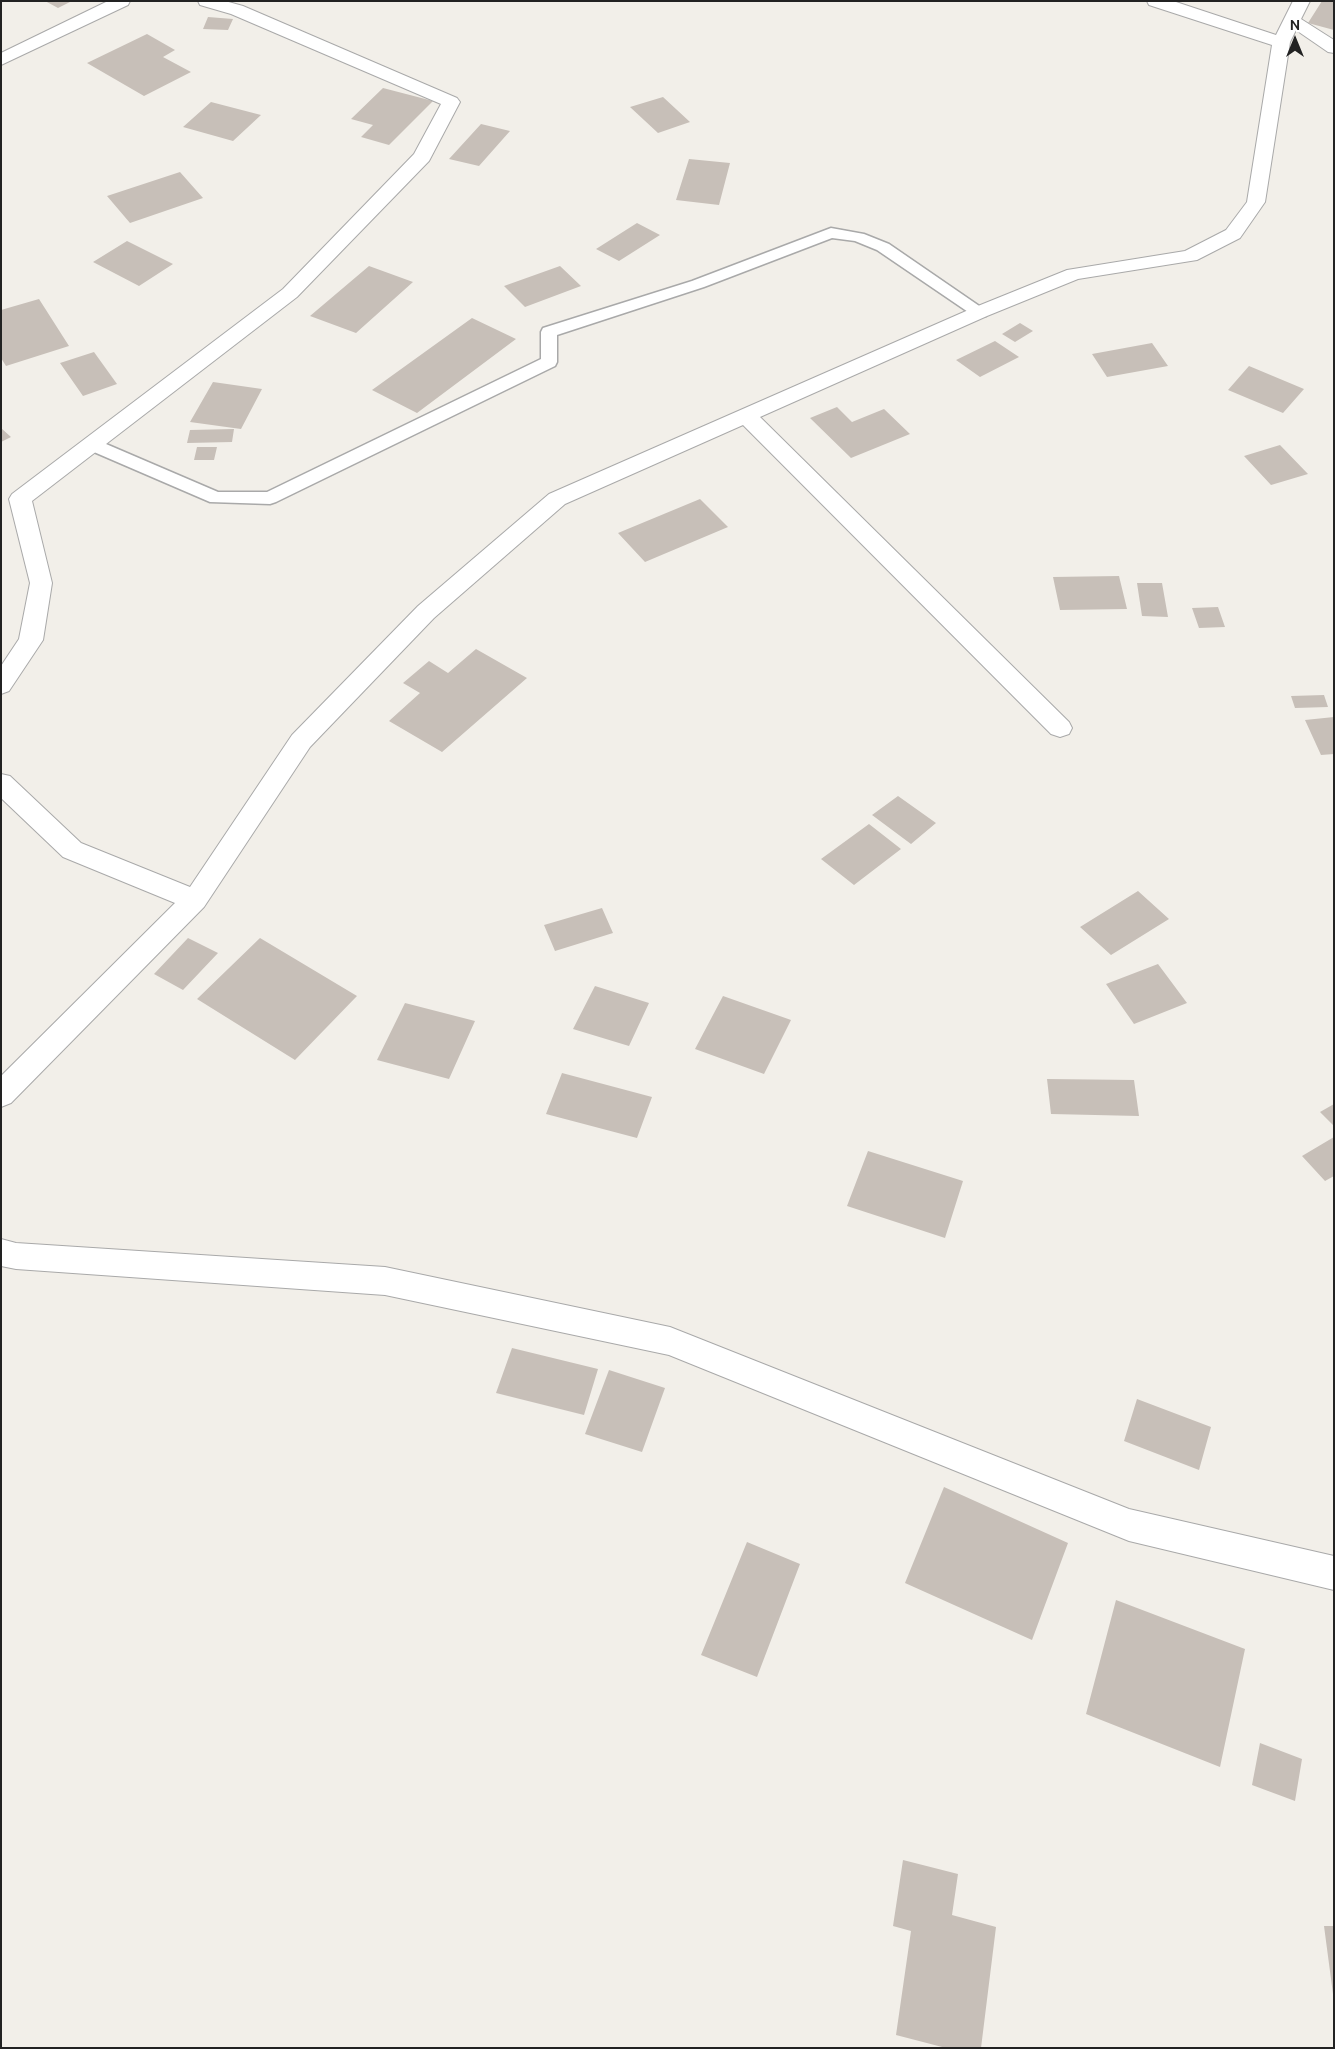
<!DOCTYPE html>
<html>
<head>
<meta charset="utf-8">
<style>
  body { margin:0 }
  #map { position:relative; width:1335px; height:2049px; overflow:hidden; background:#f2efe9; font-family:Ubuntu,sans-serif }
  canvas { display:block }
  .frame { position:absolute; inset:0; border:2px solid #222; pointer-events:none }
  .north { position:absolute; left:1270px; top:15px; width:50px; height:50px; -webkit-text-stroke:4px #fff; paint-order:stroke; rotate:0deg; font-size:14px; font-weight:700; line-height:20px; text-align:center; color:#222 }
  .north::after { content:''; display:block; margin:auto; width:18px; height:22px; background:#222; clip-path:polygon(50% 0,100% 100%,50% 72%,0 100%) }
</style>
</head>
<body>
<div id="map">
<canvas width="1335" height="2049"></canvas>
<div class="frame"></div>
<div class="north">N</div>
</div>
<script>
const g = document.querySelector('canvas').getContext('2d');
g.lineJoin = 'round';
function fillPath(path, color) { g.fillStyle = color; g.fill(path, 'evenodd'); }
const toPath = rows => new Path2D(rows.map(r => 'M' + r).join(''));
function stroke(path, color, width, dash) { g.strokeStyle = color; g.lineWidth = width; g.lineCap = dash ? 'butt' : 'round'; g.setLineDash(dash || []); g.stroke(path); }
fillPath(toPath([
  [45,1,72,1,58,8],
  [1322,1,1334,1,1334,30,1308,23],
  [208,17,233,19,228,30,203,29],
  [147,34,175,50,163,57,191,72,144,96,87,63],
  [383,88,433,101,389,145,361,137,373,125,351,119],
  [663,97,690,122,658,133,630,107],
  [211,102,261,115,233,141,183,127],
  [481,124,510,131,479,166,449,159],
  [689,159,730,163,719,205,676,200],
  [180,172,203,198,130,223,107,196],
  [637,223,660,235,619,261,596,249],
  [127,241,173,264,139,286,93,262],
  [369,266,413,282,356,333,310,316],
  [560,266,581,286,525,307,504,286],
  [39,299,69,346,6,366,1,358,1,310],
  [472,318,516,339,417,413,372,390],
  [1020,323,1033,331,1015,342,1002,334],
  [995,341,1019,357,980,377,956,360],
  [1152,343,1168,366,1107,377,1092,354],
  [94,352,117,384,83,396,60,363],
  [1249,366,1304,389,1283,413,1228,390],
  [213,382,262,389,241,429,190,422],
  [837,407,852,422,884,409,910,434,851,458,810,418],
  [1,428,11,437,1,442],
  [234,429,232,442,187,443,190,430],
  [1280,445,1308,474,1271,485,1244,456],
  [197,447,217,447,214,460,194,460],
  [700,499,728,527,645,562,618,533],
  [1119,576,1127,609,1060,610,1053,577],
  [1137,583,1162,583,1168,617,1142,616],
  [1218,607,1225,627,1199,628,1192,608],
  [476,649,527,678,442,752,389,721,420,693,403,683,429,661,448,673],
  [1324,695,1328,707,1295,708,1291,696],
  [1334,717,1334,754,1321,755,1305,720],
  [898,796,936,823,911,844,872,815],
  [869,824,901,849,854,885,821,859],
  [1138,891,1169,919,1111,955,1080,927],
  [602,908,613,933,555,951,544,925],
  [188,938,218,953,183,990,154,974],
  [260,938,357,996,295,1060,197,999],
  [1158,964,1187,1003,1134,1024,1106,984],
  [595,986,649,1003,629,1046,573,1029],
  [723,996,791,1020,764,1074,695,1049],
  [405,1003,475,1021,449,1079,377,1060],
  [562,1073,652,1097,637,1138,546,1114],
  [1047,1079,1134,1080,1139,1116,1051,1114],
  [1334,1104,1334,1126,1320,1112],
  [1334,1137,1334,1176,1325,1181,1302,1156],
  [868,1151,963,1181,945,1238,847,1206],
  [512,1348,598,1369,584,1415,496,1393],
  [609,1370,665,1388,642,1452,585,1434],
  [1137,1399,1211,1427,1199,1470,1124,1441],
  [944,1487,1068,1543,1032,1640,905,1583],
  [747,1542,800,1564,757,1677,701,1655],
  [1116,1600,1245,1649,1220,1767,1086,1714],
  [1260,1743,1302,1759,1295,1801,1252,1785],
  [903,1860,958,1874,952,1915,996,1927,981,2048,946,2048,896,2035,911,1931,893,1926],
  [1324,1926,1334,1926,1334,1994,1333,1994]
]), '#c7bfb8');
const lane = toPath([
  [831,228,864,234,889,244,988,312,986,316,974,316,877,250,855,241,832,238,704,287,557,335,557,362,555,366,276,502,270,504,210,502,87,449,84,445,87,441,99,441,218,492,267,492,541,359,541,332,543,328,692,281,831,228]
]);
const street = toPath([
  [108,1,130,1,128,5,1,65,1,53,108,1],
  [198,1,225,1,243,6,457,98,460,102,429,161,297,297,32,501,52,583,43,640,9,691,1,694,1,666,19,639,30,583,9,499,12,494,283,289,414,154,441,104,231,14,200,5,198,1],
  [1147,1,1173,1,1276,35,1293,1,1310,1,1301,19,1334,40,1334,53,1328,52,1296,30,1290,42,1265,202,1240,238,1197,260,1078,279,987,316,760,417,1069,722,1072,728,1069,734,1060,737,1051,734,743,425,565,504,434,618,310,747,204,907,11,1103,1,1107,1,1076,175,903,63,857,1,798,1,774,10,776,81,843,190,887,292,735,418,606,549,494,973,308,1067,270,1185,251,1226,230,1247,202,1272,45,1149,5,1147,1],
  [1,1239,16,1243,385,1267,670,1327,1129,1509,1334,1556,1334,1590,1129,1541,669,1355,385,1295,16,1269,1,1266,1,1239]
]);
stroke(lane, '#a9a9a9', 3);
stroke(street, '#a9a9a9', 2);
fillPath(lane, '#fff');
fillPath(street, '#fff');
</script>
</body>
</html>
